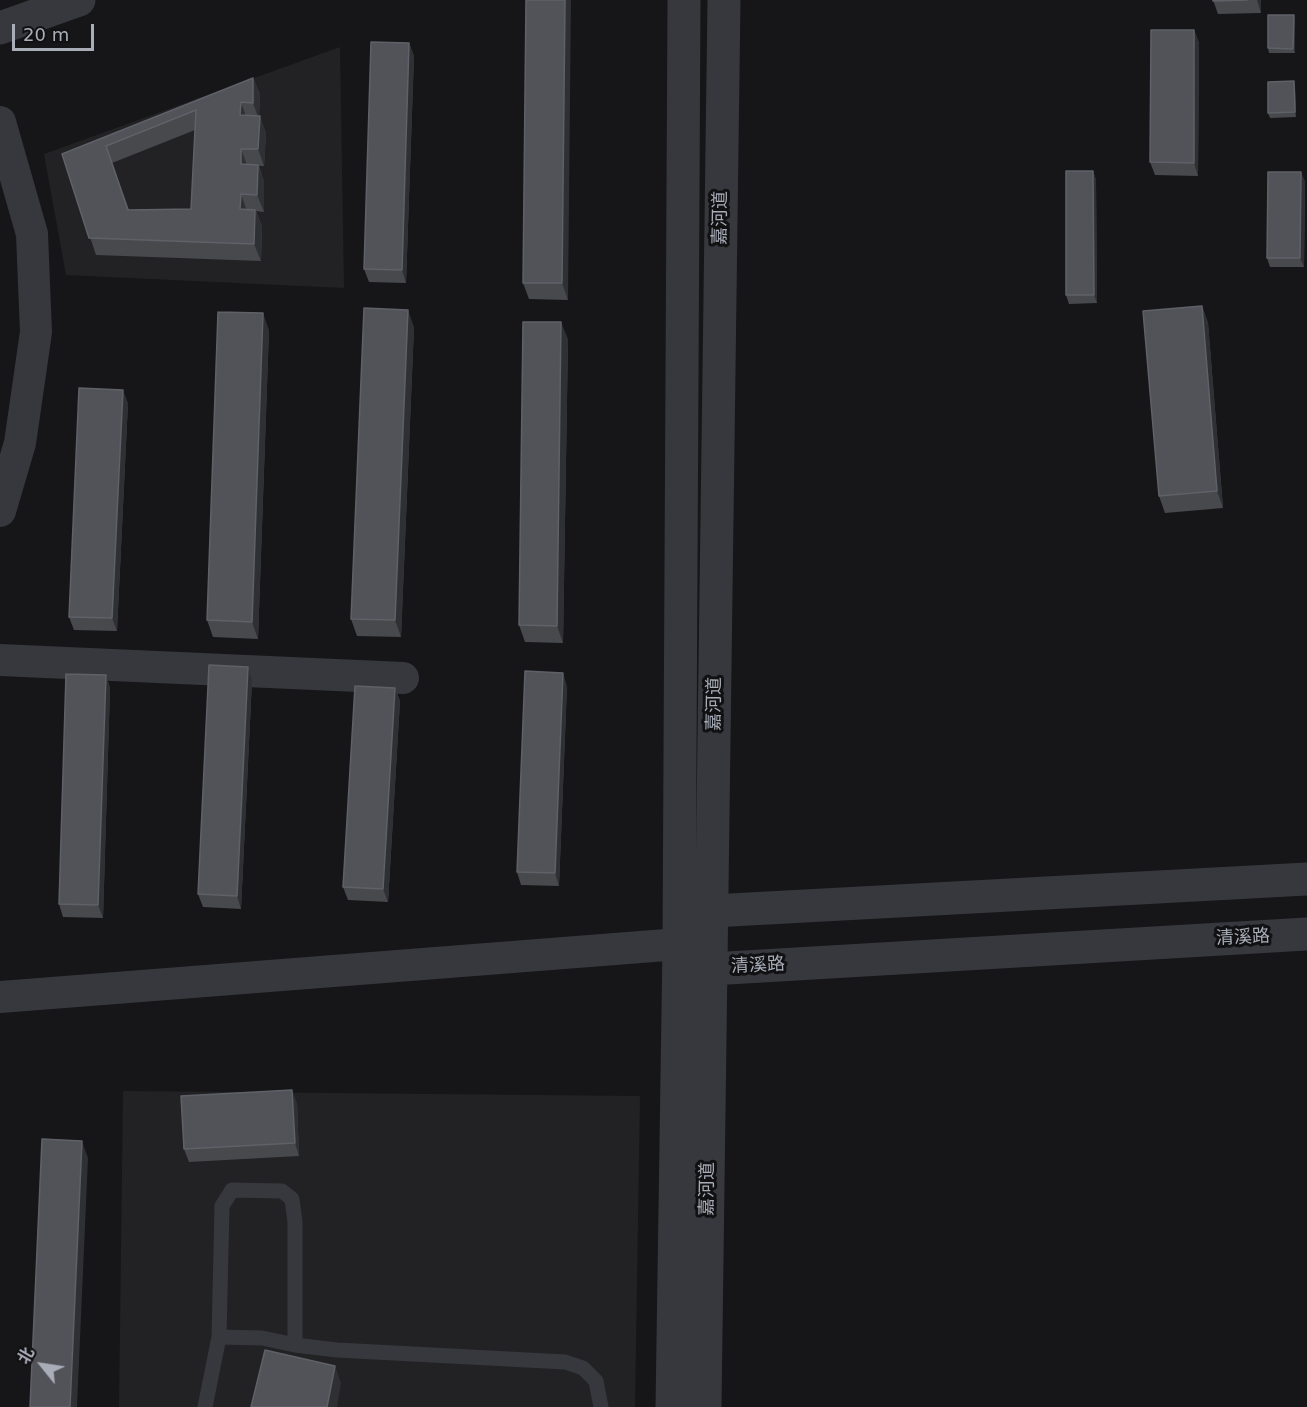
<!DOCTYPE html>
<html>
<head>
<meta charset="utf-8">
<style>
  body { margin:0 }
  #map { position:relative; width:1307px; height:1407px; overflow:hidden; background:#161618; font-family:"DejaVu Sans","Noto Sans SC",sans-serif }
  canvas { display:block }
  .north { position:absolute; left:12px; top:1335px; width:60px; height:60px; -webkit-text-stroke:4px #111113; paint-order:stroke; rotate:300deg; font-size:16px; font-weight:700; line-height:24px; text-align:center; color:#a8adb8 }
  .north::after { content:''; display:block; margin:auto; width:21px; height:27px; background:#a8adb8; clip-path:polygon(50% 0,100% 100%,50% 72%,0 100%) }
  .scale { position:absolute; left:12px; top:24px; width:82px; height:27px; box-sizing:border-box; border:3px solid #a8adb8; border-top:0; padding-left:8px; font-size:18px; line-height:21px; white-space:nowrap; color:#a8adb8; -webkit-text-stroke:4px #111113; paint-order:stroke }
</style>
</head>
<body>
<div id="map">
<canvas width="1307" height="1407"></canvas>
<div class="north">北</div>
<div class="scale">20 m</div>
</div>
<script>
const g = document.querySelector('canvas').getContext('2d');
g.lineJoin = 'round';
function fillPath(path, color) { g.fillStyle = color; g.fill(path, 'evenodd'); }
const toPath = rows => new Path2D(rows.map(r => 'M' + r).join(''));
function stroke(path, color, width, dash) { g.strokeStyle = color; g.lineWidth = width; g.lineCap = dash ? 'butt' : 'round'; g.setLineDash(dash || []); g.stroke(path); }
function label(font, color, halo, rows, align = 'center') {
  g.font = font + ' "DejaVu Sans","Noto Sans SC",sans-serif'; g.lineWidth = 6; g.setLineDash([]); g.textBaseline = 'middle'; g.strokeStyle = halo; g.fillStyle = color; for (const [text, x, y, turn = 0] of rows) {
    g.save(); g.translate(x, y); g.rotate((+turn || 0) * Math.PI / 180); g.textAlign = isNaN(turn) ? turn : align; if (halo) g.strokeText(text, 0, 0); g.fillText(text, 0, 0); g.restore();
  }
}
fillPath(toPath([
  [340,47,344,288,66,275,44,154],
  [123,1091,640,1096,635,1407,119,1407]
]), '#222225');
stroke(toPath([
  [219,1337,222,1206,232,1190,282,1191,292,1199,295,1222,295,1345],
  [205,1407,219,1337,262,1338,295,1345,337,1350,565,1362,583,1368,596,1381,601,1407]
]), '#37383d', 15);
stroke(toPath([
  [0,122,32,234,36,332,20,443,0,511],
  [0,660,403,678],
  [0,997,679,944]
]), '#37383d', 32);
stroke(toPath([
  [0,28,79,0],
  [698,926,712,911,1307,879],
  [695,956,711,969,1307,934],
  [672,1407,679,944,684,0],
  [705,1407,724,0]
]), '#37383d', 33);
fillPath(toPath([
  [526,0,568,300,529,299,523,283],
  [1213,0,1261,0,1261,13,1218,14],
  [1295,20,1295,53,1269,53,1268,48],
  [1194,30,1199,43,1198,176,1155,175,1150,162],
  [409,43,414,56,406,283,369,282,364,269],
  [253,78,260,94,259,116,266,133,264,166,259,166,264,182,264,212,256,211,262,227,261,261,96,255,62,154],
  [195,130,191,209,129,210,112,163],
  [1294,81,1295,86,1296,117,1270,118,1268,113],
  [1093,171,1096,180,1097,303,1069,304,1066,295],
  [1305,181,1304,267,1270,267,1267,258],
  [1202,306,1208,323,1223,508,1165,513,1159,496],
  [414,327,401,637,357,636,351,619],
  [269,330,258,639,213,637,207,620],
  [568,339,563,643,525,642,519,625],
  [128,403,117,631,74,630,69,617],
  [106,675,110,688,103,918,63,917,59,904],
  [252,680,241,909,203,907,198,894],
  [567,686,559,886,521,885,517,872],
  [395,688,400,701,388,902,348,900,343,887],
  [297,1103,299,1156,189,1162,184,1149]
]), '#47494d');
fillPath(toPath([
  [565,0,571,0,568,300,562,283],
  [1257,0,1261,0,1261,13],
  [1294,15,1295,20,1295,53,1293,49],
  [1194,30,1199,43,1198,176,1194,163],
  [409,43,414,56,406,283,402,270],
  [253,78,260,94,259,120,253,103],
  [1294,81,1295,86,1296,117,1295,112],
  [241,102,247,119,240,115],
  [260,116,266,133,264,166,258,149],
  [241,149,247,165,241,164],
  [258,165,264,182,264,212,257,195],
  [1093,171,1096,180,1097,303,1094,295],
  [1301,172,1305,181,1304,267,1300,258],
  [241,194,247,211,240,209],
  [255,210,262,227,261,261,254,244],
  [1202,306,1208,323,1223,508,1217,491],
  [408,310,414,327,401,637,395,620],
  [263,313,269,330,258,639,252,622],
  [561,322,568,339,563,643,557,626],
  [123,390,128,403,117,631,112,618],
  [248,667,252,680,241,909,237,896],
  [563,673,567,686,559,886,555,873],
  [106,675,110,688,103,918,98,905],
  [395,688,400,701,388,902,383,889],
  [292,1090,297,1103,299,1156,295,1143],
  [82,1141,88,1158,77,1407,70,1407],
  [335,1366,341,1383,337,1407,327,1407]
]), '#2f3033');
const building = toPath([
  [526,0,565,0,562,283,523,283,526,0],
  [1213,0,1247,0,1213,1,1213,0],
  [1268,15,1294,15,1293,49,1268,48,1268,15],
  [1151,30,1194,30,1194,163,1150,162,1151,30],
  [371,42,409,43,402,270,364,269,371,42],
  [253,78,253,103,241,102,240,115,260,116,258,149,241,149,241,164,258,165,257,195,241,194,240,209,255,210,254,244,89,238,62,154,253,78],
  [196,110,191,209,128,210,106,146,196,110],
  [1294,81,1295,112,1268,113,1268,82,1294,81],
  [1066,171,1093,171,1094,295,1066,295,1066,171],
  [1268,172,1301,172,1300,258,1267,258,1268,172],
  [1202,306,1217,491,1159,496,1143,311,1202,306],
  [364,308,408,310,395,620,351,619,364,308],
  [218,312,263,313,252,622,207,620,218,312],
  [523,322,561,322,557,626,519,625,523,322],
  [79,388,123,390,112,618,69,617,79,388],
  [209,665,248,667,237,896,198,894,209,665],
  [525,671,563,673,555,873,517,872,525,671],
  [66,674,106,675,98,905,59,904,66,674],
  [355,686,395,688,383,889,343,887,355,686],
  [292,1090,295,1143,184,1149,181,1096,292,1090],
  [42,1139,82,1141,70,1407,30,1407,42,1139],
  [265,1350,335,1366,327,1407,251,1407,265,1350]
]);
fillPath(building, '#525359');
stroke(building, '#5f6168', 1.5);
label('18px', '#a8adb8', '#111113', [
  ["嘉河道",721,218,-89],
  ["嘉河道",715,704,-89],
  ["清溪路",1243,938,-3],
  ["清溪路",758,966,-3],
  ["嘉河道",708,1189,-89]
]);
</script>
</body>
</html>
